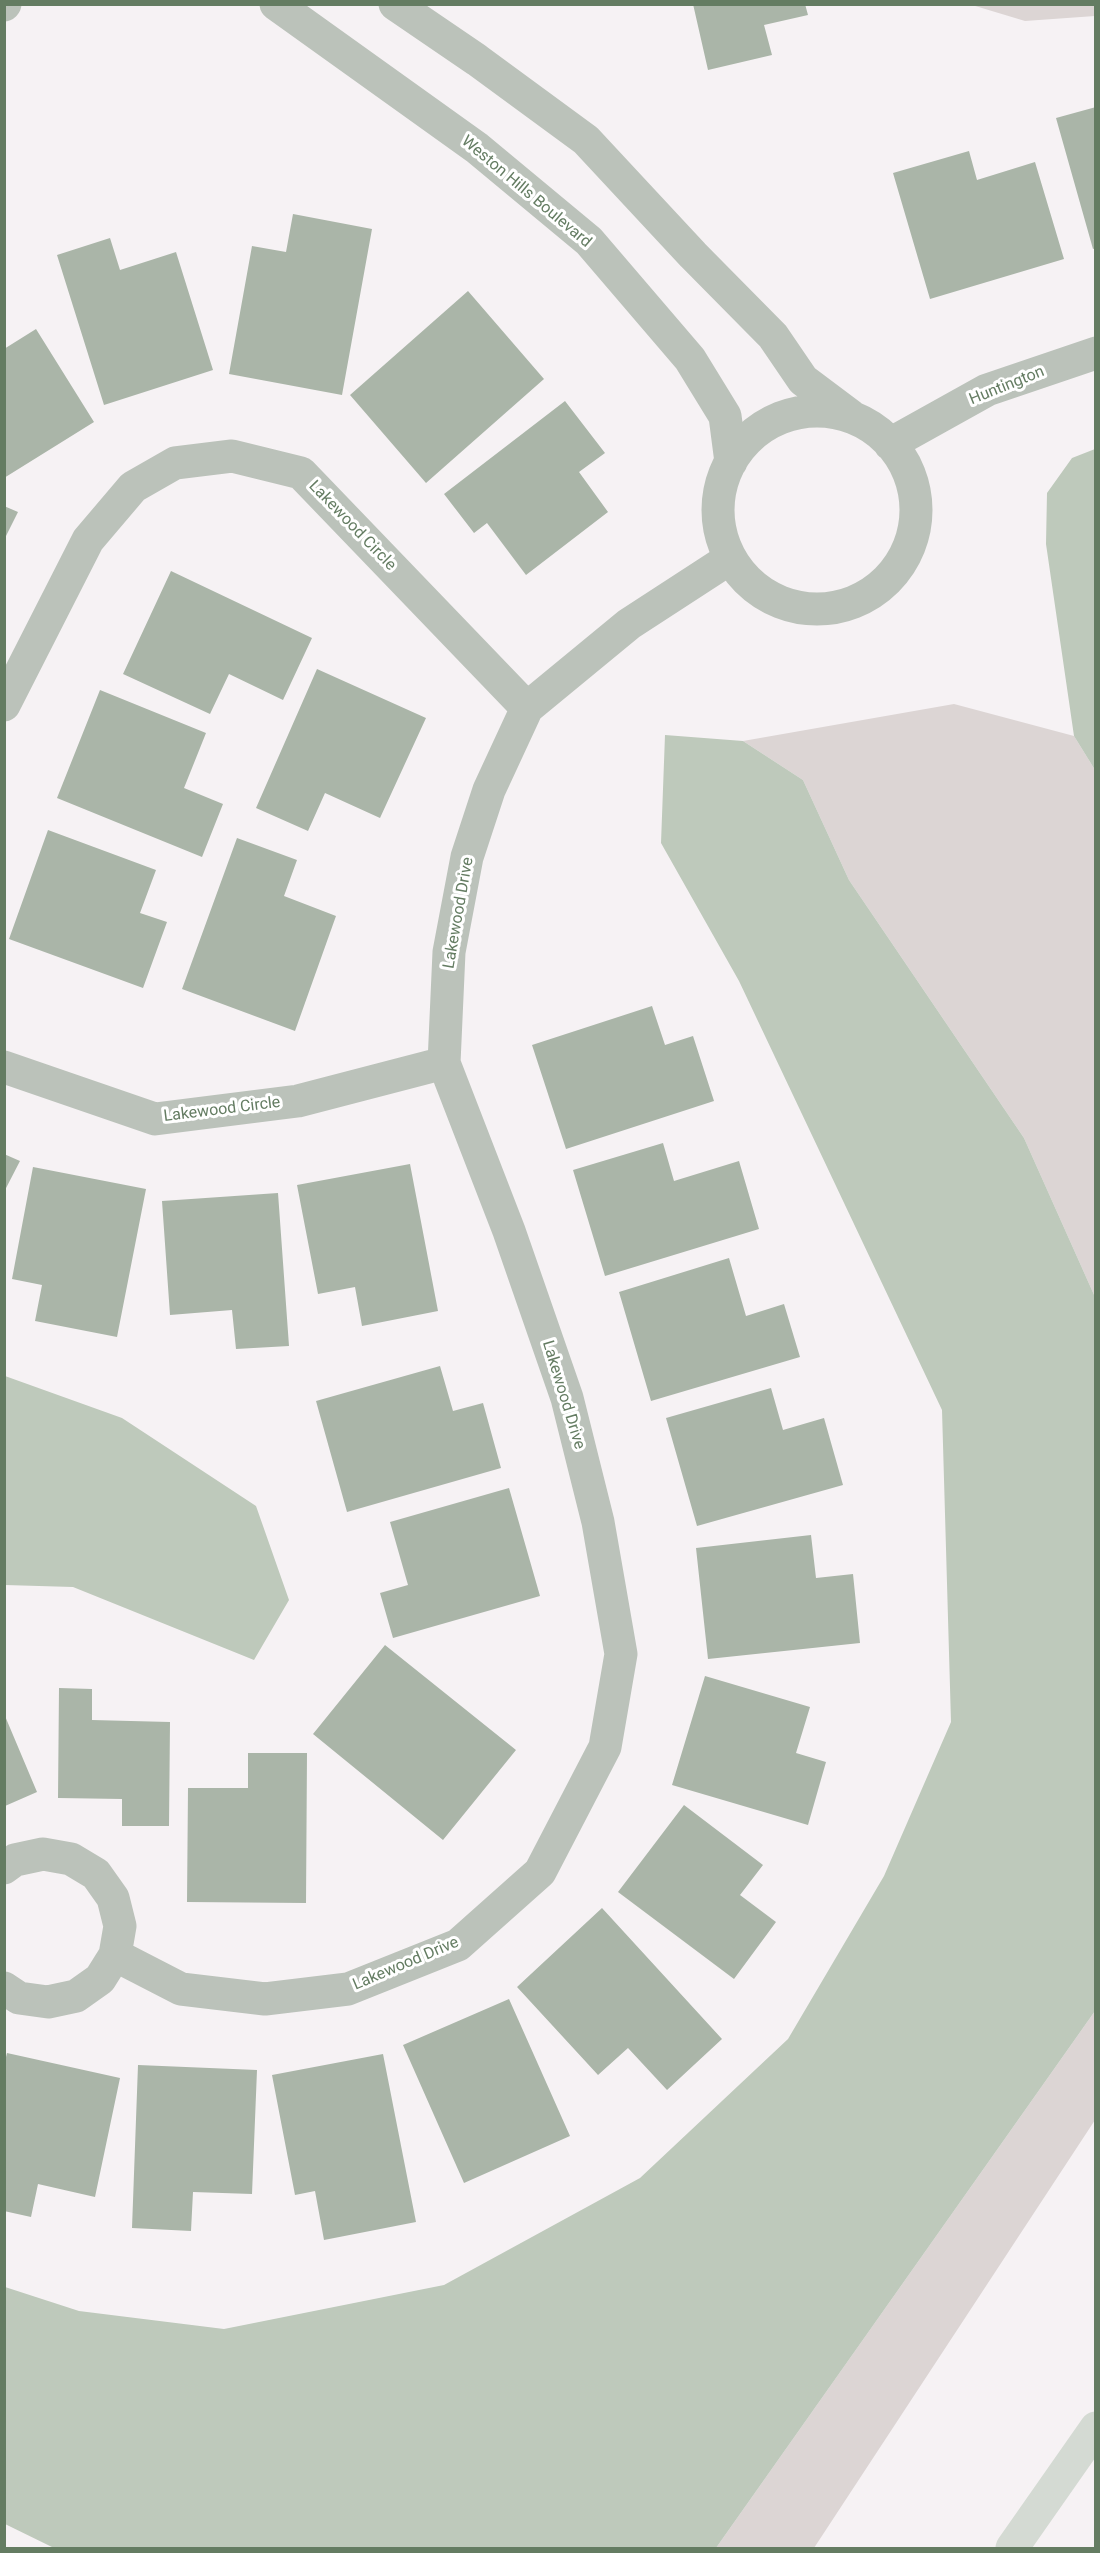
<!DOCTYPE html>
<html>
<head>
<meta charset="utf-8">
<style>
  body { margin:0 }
  #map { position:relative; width:1100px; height:2553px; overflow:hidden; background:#f6f2f4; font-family:Roboto,sans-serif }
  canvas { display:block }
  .frame { position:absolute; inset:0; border:6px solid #647c62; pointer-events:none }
</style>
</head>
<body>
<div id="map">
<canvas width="1100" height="2553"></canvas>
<div class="frame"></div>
</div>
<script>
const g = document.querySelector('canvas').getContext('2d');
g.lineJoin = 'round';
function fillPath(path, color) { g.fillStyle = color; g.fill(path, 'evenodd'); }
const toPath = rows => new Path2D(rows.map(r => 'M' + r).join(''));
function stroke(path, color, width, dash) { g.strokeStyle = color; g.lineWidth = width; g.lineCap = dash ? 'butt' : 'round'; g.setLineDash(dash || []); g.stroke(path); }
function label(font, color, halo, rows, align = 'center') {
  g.font = font + ' Roboto,sans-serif'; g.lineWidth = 6; g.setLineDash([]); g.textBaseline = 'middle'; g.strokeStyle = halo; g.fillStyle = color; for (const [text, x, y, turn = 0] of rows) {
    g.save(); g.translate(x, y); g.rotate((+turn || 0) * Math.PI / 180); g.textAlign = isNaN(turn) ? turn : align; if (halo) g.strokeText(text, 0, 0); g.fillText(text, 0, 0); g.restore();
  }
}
fillPath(toPath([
  [972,5,1095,5,1095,16,1025,21],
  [954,704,1074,736,1095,770,1095,1297,1024,1138,849,880,803,780,743,741],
  [1095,2011,1095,2120,814,2548,716,2548]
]), '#dcd5d4');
fillPath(toPath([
  [1095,449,1095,770,1074,736,1046,544,1047,493,1072,458],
  [665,735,743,741,803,780,849,880,1024,1138,1095,1297,1095,2011,716,2548,54,2548,5,2524,5,2287,79,2311,224,2329,444,2285,640,2178,788,2039,884,1876,951,1722,942,1410,739,981,661,843],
  [5,1376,122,1418,256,1506,289,1600,254,1660,73,1587,5,1585]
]), '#bec9bb');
fillPath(toPath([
  [693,4,805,4,808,15,764,25,772,55,708,70],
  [1096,107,1096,248,1093,249,1056,118],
  [969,151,977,180,1035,162,1064,259,930,299,893,173],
  [293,214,372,229,342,395,229,374,252,246,286,252],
  [110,238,120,270,176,252,213,370,104,405,57,255],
  [468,291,544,379,426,483,350,395],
  [36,329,94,422,4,478,4,349],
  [565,401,605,453,579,472,608,512,526,575,487,523,474,533,444,494],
  [4,506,18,512,4,540],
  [171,571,312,638,283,700,229,674,210,714,123,674],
  [317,669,426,718,380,818,325,793,308,831,256,808],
  [100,690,206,733,184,788,223,804,202,857,57,798],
  [48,830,156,870,140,913,167,922,143,988,9,939],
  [237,838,297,860,284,896,336,916,295,1031,182,989],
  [652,1006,665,1045,693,1036,714,1101,566,1149,532,1045],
  [663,1143,674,1181,739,1161,759,1229,605,1276,573,1170],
  [4,1154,20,1161,4,1192],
  [410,1164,438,1311,362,1326,355,1287,318,1294,297,1185],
  [33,1167,146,1189,117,1337,35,1321,42,1285,12,1279],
  [278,1193,289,1346,236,1349,232,1310,170,1315,162,1201],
  [729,1258,746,1316,784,1304,800,1357,651,1401,619,1292],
  [440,1366,453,1411,483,1403,501,1468,347,1512,316,1401],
  [771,1388,783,1430,824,1418,843,1485,697,1526,666,1418],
  [509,1488,540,1596,393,1638,380,1593,408,1585,390,1522],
  [811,1535,816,1578,853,1574,860,1643,708,1659,696,1548],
  [385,1645,516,1750,443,1840,313,1734],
  [705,1676,810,1707,796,1753,826,1762,808,1825,672,1785],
  [59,1688,92,1689,92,1720,170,1722,169,1826,122,1826,122,1799,58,1798],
  [5,1716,37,1792,5,1806],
  [248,1753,307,1753,306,1903,187,1902,188,1788,248,1788],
  [684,1805,763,1865,740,1895,776,1922,734,1979,618,1892],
  [602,1908,722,2039,667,2090,628,2048,598,2075,517,1987],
  [509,1999,570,2136,464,2183,403,2045],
  [7,2053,120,2078,95,2197,38,2184,31,2217,4,2211,4,2065],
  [383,2054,416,2222,324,2240,315,2191,295,2195,272,2075],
  [138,2065,257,2070,252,2194,193,2192,191,2231,132,2228]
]), '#aab5a8');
stroke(toPath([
  [276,4,477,148,589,241,690,359,725,416,731,462],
  [395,4,477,60,586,140,693,255,773,336,803,380,851,416],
  [4,5,5,4],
  '718 510a99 99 0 1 1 198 0a99 99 0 1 1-198 0Z',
  [890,444,987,390,1096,353],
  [4,705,88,540,133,487,175,463,232,456,301,473,527,708],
  [4,1067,155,1119,298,1101,444,1063],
  [4,1868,15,1860,43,1854,71,1859,96,1874,113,1898,120,1926,115,1955,100,1979,76,1996,48,2002,19,1998,4,1988],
  [115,1955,181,1989,265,1999,348,1989,458,1945,540,1872,605,1747,621,1654,598,1522,567,1398,509,1231,444,1063,449,952,467,857,489,790,527,708,629,624,729,559]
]), '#bbc2ba', 33);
stroke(toPath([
  [1012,2548,1096,2428]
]), '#d4dad3', 33);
label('16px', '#647c62', '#fff', [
  ["Weston Hills Boulevard",526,192,40],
  ["Huntington",1007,386,-22],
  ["Lakewood Circle",352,526,46],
  ["Lakewood Drive",459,913,-80],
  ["Lakewood Circle",222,1110,-7],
  ["Lakewood Drive",563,1395,73],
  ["Lakewood Drive",406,1964,-23]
]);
</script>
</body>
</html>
